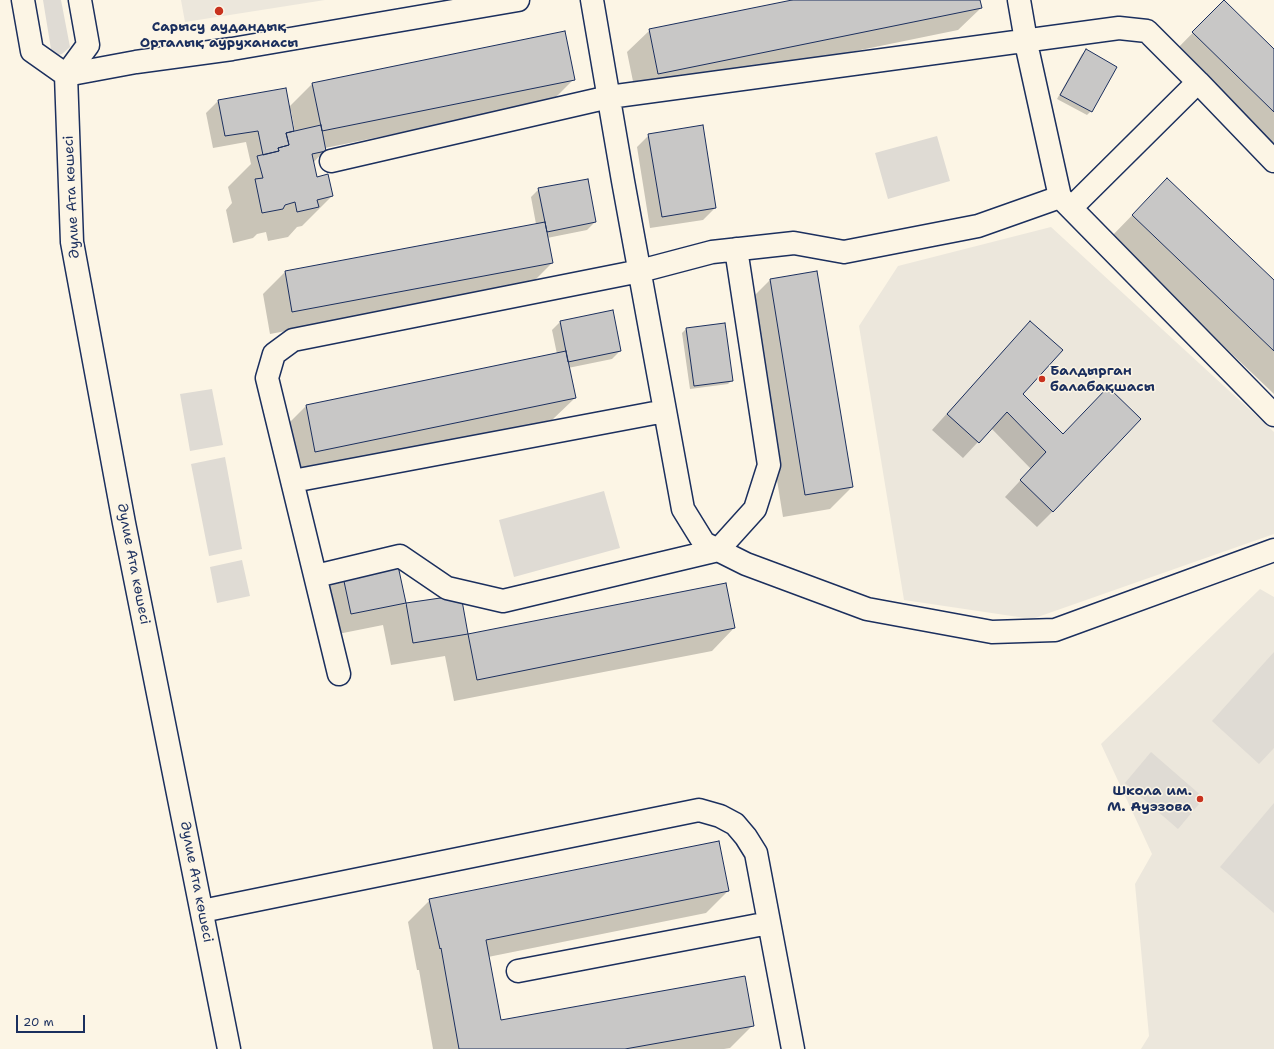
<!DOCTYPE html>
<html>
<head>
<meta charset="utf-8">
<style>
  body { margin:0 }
  #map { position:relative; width:1274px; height:1049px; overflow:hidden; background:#fcf5e5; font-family:"Shantell Sans",sans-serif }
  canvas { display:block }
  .scale { position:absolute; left:16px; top:1015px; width:69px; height:18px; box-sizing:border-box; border:2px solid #1b2f5e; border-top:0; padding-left:5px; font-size:12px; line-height:14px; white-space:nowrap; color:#1b2f5e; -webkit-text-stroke:3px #fcf5e5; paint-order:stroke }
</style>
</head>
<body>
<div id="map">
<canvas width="1274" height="1049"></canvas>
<div class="scale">20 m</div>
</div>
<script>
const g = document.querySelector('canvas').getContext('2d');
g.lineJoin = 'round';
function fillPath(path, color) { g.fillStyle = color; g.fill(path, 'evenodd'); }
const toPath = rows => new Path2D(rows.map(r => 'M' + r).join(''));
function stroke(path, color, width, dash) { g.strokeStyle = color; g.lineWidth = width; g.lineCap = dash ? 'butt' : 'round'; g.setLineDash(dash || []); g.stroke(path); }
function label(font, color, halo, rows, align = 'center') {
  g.font = font + ' "Shantell Sans",sans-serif'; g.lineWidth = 3; g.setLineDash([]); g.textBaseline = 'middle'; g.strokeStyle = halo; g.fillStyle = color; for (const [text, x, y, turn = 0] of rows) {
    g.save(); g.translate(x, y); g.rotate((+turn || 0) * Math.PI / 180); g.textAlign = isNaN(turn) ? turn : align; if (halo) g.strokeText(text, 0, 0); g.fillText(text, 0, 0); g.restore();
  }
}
fillPath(toPath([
  [181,0,325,0,185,22],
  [1051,227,1274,432,1274,534,1032,619,904,600,859,326,898,266],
  [1260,589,1274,597,1274,1049,1141,1049,1149,1036,1135,884,1152,854,1101,744]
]), '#ece7dc');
fillPath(toPath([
  [43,0,61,0,70,47,62,54,58,55,54,53,51,49],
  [937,136,950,181,888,199,875,153],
  [212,389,223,445,190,451,180,394],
  [225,457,242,549,209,556,191,464],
  [604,491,620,548,514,577,499,520],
  [242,560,250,596,217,603,210,567],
  [1274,652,1274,748,1259,764,1212,721],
  [1151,752,1204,798,1178,829,1125,783],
  [1274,803,1274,913,1220,867]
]), '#dfdbd4');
fillPath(toPath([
  [797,0,979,0,981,8,958,30,636,96,627,52,650,30],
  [1224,1,1274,51,1274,156,1171,55],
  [1086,51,1115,67,1091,111,1087,115,1057,99,1082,54],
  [574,79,551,102,325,148,325,150,313,163,316,178,332,196,302,226,297,227,288,237,268,241,266,232,257,234,253,238,233,243,226,210,232,203,228,187,251,164,246,142,213,148,206,113,218,101,285,89,288,108,312,84],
  [289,111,291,111,295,132,293,132],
  [649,135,715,208,703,220,650,228,637,147],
  [539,189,595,222,587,230,547,238,552,263,530,285,270,334,263,294,285,272,536,224,531,197],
  [1145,202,1274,282,1274,394,1110,238],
  [770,280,852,487,830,509,783,517,748,302],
  [612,311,620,351,612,359,568,368,575,398,552,420,293,474,284,428,306,406,557,354,552,330,560,322],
  [1030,322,1021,394,1063,435,1053,511,1037,527,1005,497,1031,469,991,428,963,458,932,430,1015,338],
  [724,325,732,380,728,384,690,389,682,333,686,329],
  [396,562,405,605,460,596,467,635,726,584,734,628,712,651,454,701,445,656,391,665,383,625,328,636,320,595,342,573],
  [728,891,706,913,488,957,500,1021,752,1026,730,1048,724,1049,433,1049,419,970,417,970,408,922,430,900]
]), '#0003');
const building = toPath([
  [792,0,980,0,982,8,658,74,649,29,792,0],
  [1224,0,1274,49,1274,112,1192,32,1224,0],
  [565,31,575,80,322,131,312,83,565,31],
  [1086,49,1117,67,1092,112,1060,95,1086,49],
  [286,88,294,131,286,133,289,145,278,148,279,151,263,155,258,131,225,136,218,100,286,88],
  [321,125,326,151,312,154,317,177,328,174,333,196,317,200,319,207,297,212,295,202,285,205,283,209,262,213,255,179,263,178,257,156,279,151,278,148,289,145,286,133,321,125],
  [703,125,716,208,662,217,648,134,703,125],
  [1167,178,1274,280,1274,351,1132,215,1167,178],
  [588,179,596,222,547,232,538,188,588,179],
  [545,222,553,263,292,312,285,271,545,222],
  [817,271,853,487,805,495,770,279,817,271],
  [613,310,621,351,568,362,560,321,613,310],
  [1030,321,1063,350,1023,394,1063,434,1108,387,1141,419,1053,512,1020,480,1046,452,1007,412,979,443,947,414,1030,321],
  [725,323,733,381,694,386,686,328,725,323],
  [566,351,576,398,315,452,306,405,566,351],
  [397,561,406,603,351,614,342,572,397,561],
  [726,583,735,628,477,680,468,634,726,583],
  [461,595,468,634,413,643,406,603,461,595],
  [719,841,729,891,486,940,501,1020,745,976,754,1026,625,1049,459,1049,441,948,440,949,429,899,719,841]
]);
fillPath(building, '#c8c7c6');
stroke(building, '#1b2f5e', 1);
const minor = toPath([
  [592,0,623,181,683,509,704,543,746,564,867,609,992,632,1055,630,1274,550],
  [1019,0,1028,52,1060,197,1274,415],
  [66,75,136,62,232,49,518,0],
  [331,161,609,97,1119,28,1147,31,1198,82],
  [1071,208,1198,82,1274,161],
  [293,481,665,411],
  [316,576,400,556,447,588,503,601,718,550,755,509,769,465,736,249],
  [339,674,267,378,274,354,293,340,640,271,712,252,794,243,844,252,978,226,1060,197],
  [202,911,699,810,720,816,735,824,746,837,756,853,793,1049],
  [518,971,769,923]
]);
const major = toPath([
  [23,0,32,51,66,75,88,45,80,0],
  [66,75,72,242,124,523,229,1049]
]);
stroke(minor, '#1b2f5e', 25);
stroke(major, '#1b2f5e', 25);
stroke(minor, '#fcf5e5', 22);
stroke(major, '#fcf5e5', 22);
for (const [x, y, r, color] of [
  [219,11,5,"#c8321e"],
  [1042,379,4,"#c8321e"],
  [1200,799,4,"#c8321e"]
]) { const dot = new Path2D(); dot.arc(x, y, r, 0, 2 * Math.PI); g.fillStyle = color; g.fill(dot); stroke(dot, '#fcf5e5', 1.5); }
label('bold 14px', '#1b2f5e', '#fcf5e5', [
  ["Сарысу аудандық",219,27],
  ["Орталық ауруханасы",219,43],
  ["Балдырган",1050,371,"left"],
  ["балабақшасы",1050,387,"left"],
  ["Школа им.",1192,791,"right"],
  ["М. Ауэзова",1192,807,"right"]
]);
label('14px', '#1b2f5e', '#fcf5e5', [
  ["Әулие Ата көшесі",72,197,-93],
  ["Әулие Ата көшесі",133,564,79],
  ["Әулие Ата көшесі",196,882,79]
]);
</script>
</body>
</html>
